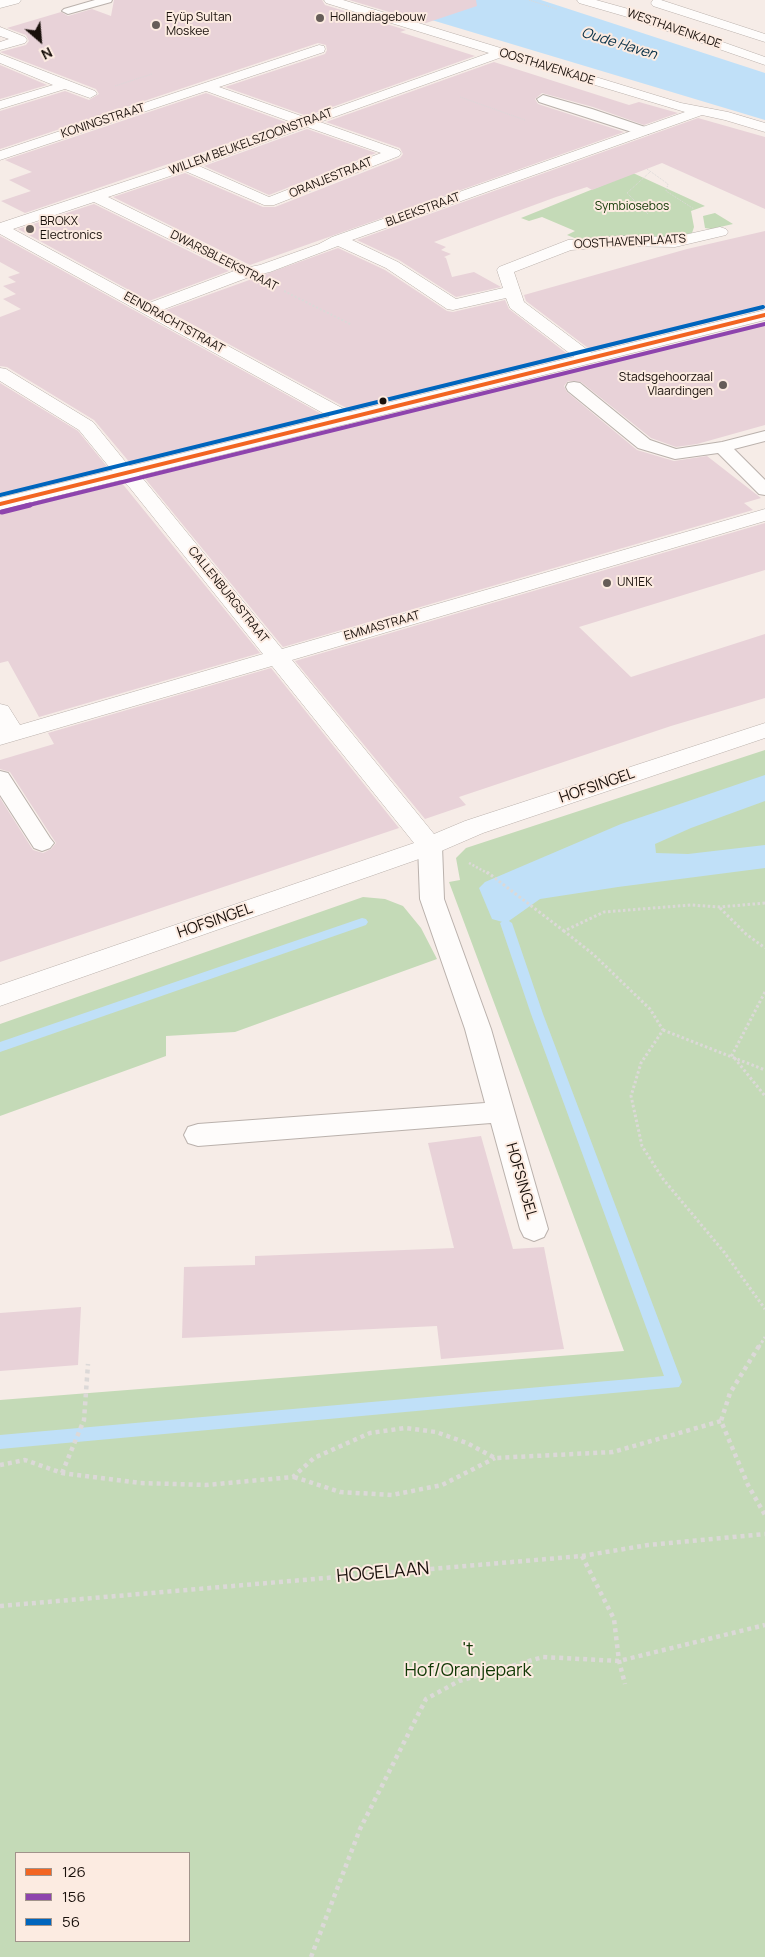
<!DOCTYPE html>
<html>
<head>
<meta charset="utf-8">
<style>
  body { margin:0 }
  #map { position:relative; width:765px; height:1957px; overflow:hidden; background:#f6ece7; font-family:Manrope,sans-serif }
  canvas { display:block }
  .legend { position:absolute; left:15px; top:1852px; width:175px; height:90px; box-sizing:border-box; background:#fcebe1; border:1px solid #a1938b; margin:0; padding:6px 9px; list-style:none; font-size:15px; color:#19100b }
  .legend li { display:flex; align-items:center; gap:10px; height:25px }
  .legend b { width:25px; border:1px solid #a1938b }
  .north { position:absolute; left:15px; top:15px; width:50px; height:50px; -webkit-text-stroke:4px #fcebe1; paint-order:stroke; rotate:153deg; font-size:14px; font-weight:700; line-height:20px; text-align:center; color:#19100b }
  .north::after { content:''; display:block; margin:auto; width:18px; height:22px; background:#19100b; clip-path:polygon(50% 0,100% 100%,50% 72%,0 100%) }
</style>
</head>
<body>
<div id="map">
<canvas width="765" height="1957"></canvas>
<ul class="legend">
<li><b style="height:6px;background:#f26522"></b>126</li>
<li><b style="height:6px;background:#8e44ad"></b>156</li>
<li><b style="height:6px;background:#0065bd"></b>56</li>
</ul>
<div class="north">N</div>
</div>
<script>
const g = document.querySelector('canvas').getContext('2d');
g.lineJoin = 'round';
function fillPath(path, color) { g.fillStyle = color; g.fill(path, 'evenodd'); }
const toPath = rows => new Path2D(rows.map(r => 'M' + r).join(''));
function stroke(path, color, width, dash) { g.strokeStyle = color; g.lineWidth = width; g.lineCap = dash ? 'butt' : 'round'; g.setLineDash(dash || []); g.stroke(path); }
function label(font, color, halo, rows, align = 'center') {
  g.font = font + ' Manrope,sans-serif'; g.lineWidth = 4; g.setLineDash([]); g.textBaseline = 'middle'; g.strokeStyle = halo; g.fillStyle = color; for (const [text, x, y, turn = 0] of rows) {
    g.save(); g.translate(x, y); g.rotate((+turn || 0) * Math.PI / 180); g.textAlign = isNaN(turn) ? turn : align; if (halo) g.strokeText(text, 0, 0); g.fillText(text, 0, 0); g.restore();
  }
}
fillPath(toPath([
  [633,173,705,206,691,211,694,227,692,233,674,237,577,239,567,235,575,231,542,217,529,221,521,218],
  [715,213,733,224,711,229,705,228,703,216],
  [765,750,765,1957,0,1957,0,1400,624,1351,449,882,460,880,456,858,466,848],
  [16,1853,189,1853,189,1941,16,1941],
  [363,897,385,899,403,906,421,928,437,959,235,1032,166,1036,166,1056,0,1116,0,1024]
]), '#c4dab7');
fillPath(toPath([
  [365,0,541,0,765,73,765,120],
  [765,775,765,801,691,828,655,844,656,853,688,854,765,845,765,868,618,887,540,899,506,923,492,919,479,888,485,882,621,824]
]), '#c0e0f8');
fillPath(toPath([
  [362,918,366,919,368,922,366,925,0,1052,0,1042,362,918],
  [506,919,512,923,543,1014,682,1382,679,1387,0,1449,0,1435,664,1376,531,1014,500,923,506,919]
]), '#c0e0f8');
fillPath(toPath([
  [114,0,322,0,325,5,406,30,400,32,475,56,307,116,225,87,325,54,327,50,326,45,318,43,0,149,0,111,65,91,89,100,99,94,96,89,0,52,26,45,29,41,26,35,7,28,61,12,68,16,92,9,111,16],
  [349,0,476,0,477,6,426,23],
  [494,62,629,105,639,102,678,113,644,125,593,107,542,93,535,99,538,104,624,132,250,265,113,197,185,173,263,207,275,207,400,158,403,154,400,148,326,122],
  [0,65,47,85,0,99],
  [206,93,288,123,25,213,1,201,31,191,9,180,32,172,5,160],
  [698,118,765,137,765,209,662,163,592,190,587,187,556,197,434,242,446,247,441,250,451,254,444,257,446,258,452,277,474,272,501,287,456,297,399,260,357,240],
  [307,129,376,153,269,195,204,166],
  [94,204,229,271,149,301,18,229],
  [765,231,765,308,592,351,526,301,524,295,687,249],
  [0,236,325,416,131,464,94,420,7,367,0,366,0,317,21,309,3,299,16,294,3,286,16,282,8,277,20,273,0,262],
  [338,248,385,270,447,311,453,312,505,300,509,309,570,356,350,410,166,310],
  [765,322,765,425,697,444,676,447,651,438,581,382,568,381,564,386,567,392,637,450,674,461,707,456,761,498,744,503,753,510,283,647,143,476],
  [0,383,78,431,109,469,0,496],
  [121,482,260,653,39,717,8,661,0,663,0,512],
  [765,523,765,570,579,627,631,677,765,634,765,698,671,726,459,797,466,805,425,819,295,661],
  [271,668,399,828,0,962,0,798,33,850,43,853,51,849,56,843,10,772,0,769,0,760,54,744,48,733],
  [481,1136,513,1249,544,1247,564,1349,441,1359,437,1326,182,1338,184,1267,255,1265,255,1256,454,1248,428,1143],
  [81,1307,78,1365,0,1371,0,1313]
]), '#e8d2d8');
const service = toPath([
  [95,0,112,0,111,2,68,14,62,11,64,9,95,0],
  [543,95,592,109,648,128,649,131,648,134,638,134,539,102,537,99,543,95],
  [574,382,580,383,650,440,676,449,722,442,765,431,765,441,734,449,765,480,765,495,759,494,718,453,675,459,638,448,568,391,566,387,568,383,574,382],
  [0,771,8,773,50,838,54,843,50,848,42,851,34,848,0,795,0,771],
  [430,838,438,841,442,846,444,899,491,1029,548,1229,544,1237,534,1241,524,1237,520,1229,491,1123,198,1146,188,1143,184,1135,188,1127,198,1124,485,1103,465,1029,420,899,418,846,422,841,430,838]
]);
const minor = toPath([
  [0,0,21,0,19,3,0,8,0,0],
  [324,0,343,0,681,103,728,112,765,123,765,132,725,120,702,115,352,240,398,262,456,299,503,288,497,270,499,267,568,240,620,236,675,237,720,227,726,229,728,232,726,235,675,247,620,246,571,250,514,272,524,302,593,354,596,358,593,362,587,363,581,362,510,308,506,298,453,310,447,309,386,268,338,246,270,272,252,276,162,310,353,414,355,418,353,422,346,424,339,422,0,234,0,223,181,163,294,123,206,91,0,160,0,151,319,45,324,46,325,49,324,52,219,87,307,118,489,53,326,3,324,0],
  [502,57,685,112,332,237,319,244,260,265,250,267,108,197,185,171,264,205,274,205,399,156,401,153,399,150,320,122,502,57],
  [307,127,381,153,269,197,199,166,307,127],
  [94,202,234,271,149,303,13,229,94,202],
  [577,0,596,0,632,10,765,57,765,65,624,16,579,3,577,0],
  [653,0,661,0,765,34,765,42,653,6,651,3,653,0],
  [0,27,25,37,27,40,25,43,0,50,0,42,9,39,0,36,0,27],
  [0,54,95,91,97,94,90,98,65,89,0,109,0,101,53,85,0,63,0,54],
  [0,368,6,369,93,422,124,460,144,480,282,649,765,509,765,521,292,660,434,834,465,821,765,723,765,738,483,833,439,852,0,1006,0,985,414,843,272,666,0,745,0,704,8,706,20,725,263,654,130,488,110,468,79,430,0,381,0,368]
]);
const tertiary = toPath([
  [765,310,765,320,0,510,0,498,765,310]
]);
stroke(service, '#bab1ac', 2);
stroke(minor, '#bab1ac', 1);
stroke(tertiary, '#bab1ac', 1);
stroke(toPath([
  [529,0,557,9],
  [115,86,152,74],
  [460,97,525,120],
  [647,169,668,184,666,191,694,209],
  [648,214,627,193,650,172]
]), '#dcd9d8', 1, [1, 1]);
stroke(toPath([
  [284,291,352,325]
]), '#dcd9d8', 2, [2, 2]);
stroke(toPath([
  [469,863,489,874]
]), '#dcd9d8', 2.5, [2, 2]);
stroke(toPath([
  [487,872,564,931],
  [765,903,720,907,691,905,604,912,564,931,594,955,650,1009,663,1030,641,1063,631,1096,642,1146,663,1179,724,1252,765,1309],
  [720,908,746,934,765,948],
  [765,992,732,1055,765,1096],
  [663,1030,765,1070],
  [759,1347,765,1337]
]), '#dcd9d8', 3, [2.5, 2.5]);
stroke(toPath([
  [759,1346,730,1393,721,1421,748,1485,765,1515],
  [0,1465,25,1460,62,1473,140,1483,206,1485,293,1477,314,1458,370,1433,405,1428,436,1432,467,1443,495,1458,613,1452,721,1421],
  [62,1473,84,1420,88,1364],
  [294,1477,340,1492,392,1495,442,1485,495,1458],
  [582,1556,614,1619,619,1661,625,1684],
  [0,1606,582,1556,648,1545,765,1534],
  [311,1957,360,1829,426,1699,459,1681,543,1657,619,1661,765,1625]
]), '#dcd9d8', 4.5, [4, 4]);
fillPath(service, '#fefcfb');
fillPath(minor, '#fefcfb');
fillPath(tertiary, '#fefcfb');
stroke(toPath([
  [0,504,765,315]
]), '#f26522', 4);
stroke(toPath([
  [25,506,765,324]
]), '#8e44ad', 4);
stroke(toPath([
  [2,512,30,505]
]), '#8e44ad', 5);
stroke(toPath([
  [0,495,763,307]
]), '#0065bd', 4);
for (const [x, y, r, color] of [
  [320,18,5,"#665d58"],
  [156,25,5,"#665d58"],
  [30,229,5,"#665d58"],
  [723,385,5,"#665d58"],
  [383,401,4.5,"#19100b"],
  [607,583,5,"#665d58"]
]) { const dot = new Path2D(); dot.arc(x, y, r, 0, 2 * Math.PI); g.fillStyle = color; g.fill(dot); stroke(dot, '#fcebe1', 2); }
label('12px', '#19100b', '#fcebe1', [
  ["Eyüp Sultan",166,18],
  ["Moskee",166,32],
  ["Hollandiagebouw",330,18],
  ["BROKX",40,222],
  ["Electronics",40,236],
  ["Stadsgehoorzaal",713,378,"right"],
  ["Vlaardingen",713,392,"right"],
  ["UN1EK",617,583]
], 'left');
label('12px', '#19100b', '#fcebe1', [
  ["WESTHAVENKADE",674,29,19],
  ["OOSTHAVENKADE",547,67,17],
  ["KONINGSTRAAT",103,121,-18],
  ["WILLEM BEUKELSZOONSTRAAT",251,142,-20],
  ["ORANJESTRAAT",331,178,-22],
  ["BLEEKSTRAAT",423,210,-20],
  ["OOSTHAVENPLAATS",630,242,-3],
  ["DWARSBLEEKSTRAAT",224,261,27],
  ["EENDRACHTSTRAAT",174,323,29],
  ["CALLENBURGSTRAAT",228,595,51],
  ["EMMASTRAAT",382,626,-16]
]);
label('12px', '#103804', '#fcebe1', [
  ["Symbiosebos",632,207]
]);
label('italic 14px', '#073047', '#fcebe1', [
  ["Oude Haven",619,44,17]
]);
label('15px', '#19100b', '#fcebe1', [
  ["HOFSINGEL",597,786,-19],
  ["HOFSINGEL",215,921,-19],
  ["HOFSINGEL",521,1181,74]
]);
label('18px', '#19100b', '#fcebe1', [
  ["HOGELAAN",383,1573,-5]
]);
label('18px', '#103804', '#fcebe1', [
  ["'t",468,1650],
  ["Hof/Oranjepark",468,1671]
]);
</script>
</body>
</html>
